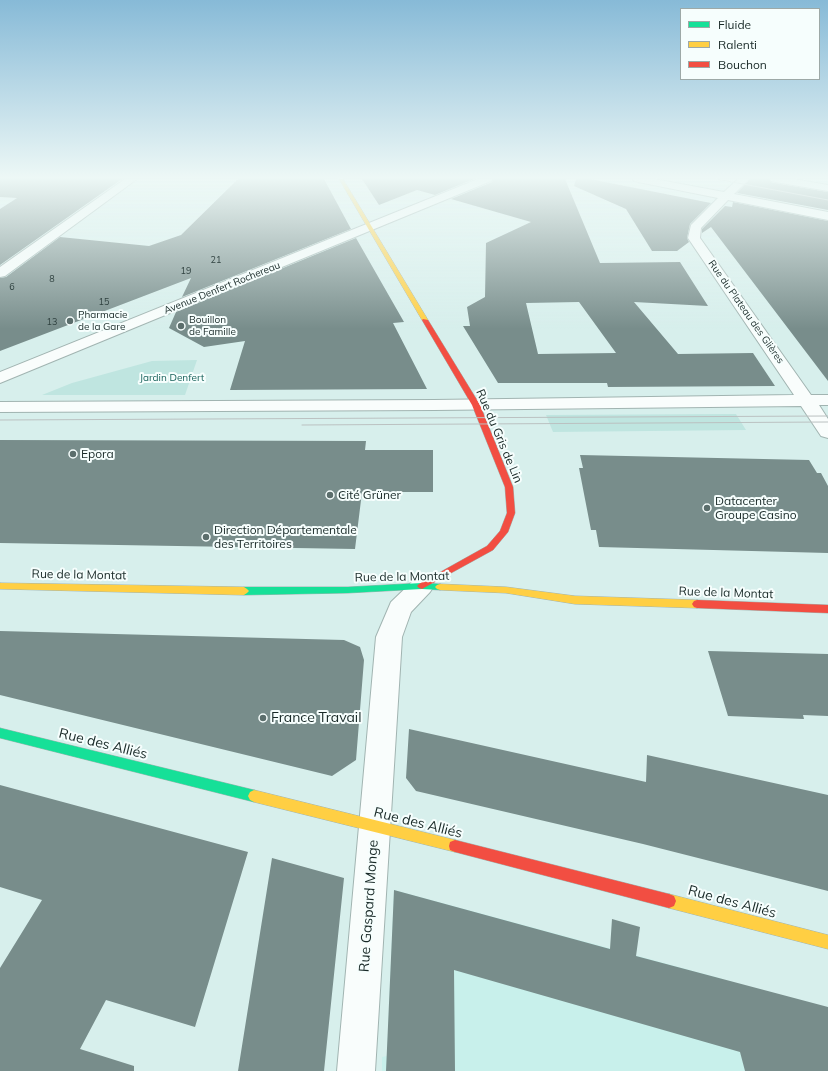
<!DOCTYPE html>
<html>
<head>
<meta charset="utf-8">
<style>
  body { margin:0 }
  #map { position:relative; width:828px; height:1071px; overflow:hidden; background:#d7efec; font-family:Mulish,sans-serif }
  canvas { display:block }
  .legend { position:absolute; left:680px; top:8px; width:140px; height:72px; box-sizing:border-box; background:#f6fefd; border:1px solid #9da9a7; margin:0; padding:5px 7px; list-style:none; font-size:12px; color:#182927 }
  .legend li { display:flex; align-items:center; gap:8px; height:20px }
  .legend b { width:20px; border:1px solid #9da9a7 }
</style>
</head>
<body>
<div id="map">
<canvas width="828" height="1071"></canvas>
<ul class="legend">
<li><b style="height:5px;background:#16e098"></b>Fluide</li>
<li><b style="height:5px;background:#ffcf43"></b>Ralenti</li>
<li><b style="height:5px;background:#f24e42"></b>Bouchon</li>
</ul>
</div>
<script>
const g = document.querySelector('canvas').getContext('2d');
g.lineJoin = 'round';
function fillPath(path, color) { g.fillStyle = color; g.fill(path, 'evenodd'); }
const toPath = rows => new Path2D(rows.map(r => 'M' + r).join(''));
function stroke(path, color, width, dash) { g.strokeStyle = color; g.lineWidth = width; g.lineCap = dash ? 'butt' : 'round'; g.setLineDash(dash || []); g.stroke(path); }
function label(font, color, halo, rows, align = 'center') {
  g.font = font + ' Mulish,sans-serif'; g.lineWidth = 4; g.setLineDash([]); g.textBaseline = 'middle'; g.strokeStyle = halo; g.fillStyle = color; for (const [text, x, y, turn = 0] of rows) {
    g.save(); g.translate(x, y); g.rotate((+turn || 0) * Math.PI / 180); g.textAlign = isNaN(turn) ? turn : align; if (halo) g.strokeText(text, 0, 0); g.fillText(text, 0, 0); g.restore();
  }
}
fillPath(toPath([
  [394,890,723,979,745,1071,382,1071,382,1057,387,1056]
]), '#c8f0eb');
fillPath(toPath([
  [197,360,185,395,42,395,72,383,152,361],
  [736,414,746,430,553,432,546,415]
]), '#bfe5e0');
fillPath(toPath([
  [0,179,122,179,0,265,0,209,17,198,0,197],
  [238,179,324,179,351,229,182,297,191,278,0,351,0,278,6,277,60,237,149,246,181,235],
  [362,179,474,179,435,195,417,190,379,205],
  [493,179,565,179,600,263,680,262,708,306,634,302,678,354,753,353,775,386,608,387,607,383,498,383,463,326,470,326,467,307,485,297,486,243,531,222,451,199,492,182],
  [579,302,616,353,538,354,526,303],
  [576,179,590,179,711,203,690,224,687,238,689,242,677,251,652,251,626,209,574,186],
  [750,179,769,179,771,182,775,183,828,192,828,210,737,193],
  [733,202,828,221,828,381,711,227,702,233,702,229,725,206,732,207],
  [356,238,404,322,393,323,427,389,230,390,245,341,204,347,169,328,176,312],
  [0,440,366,441,365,450,433,450,433,492,362,492,355,549,0,543],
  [580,455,809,460,817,473,821,473,828,486,828,553,599,547,596,530,591,530,579,468,583,468],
  [0,631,344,640,360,647,364,660,356,760,332,776,0,695],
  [708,651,828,654,828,716,803,715,804,719,728,716],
  [409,729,646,782,647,755,828,795,828,891,643,844,416,791,406,778],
  [0,785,248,852,195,1027,106,1000,80,1049,134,1066,134,1071,0,1071,0,968,42,900,0,887],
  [272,858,344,878,324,1071,238,1071],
  [394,890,610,949,612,919,640,927,636,956,828,1007,828,1071,745,1071,740,1052,454,970,455,1071,386,1071]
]), '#788d8b');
const street = toPath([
  [125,179,137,179,5,276,0,277,0,267,125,179],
  [478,179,492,179,491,181,0,383,0,372,478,179],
  [633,179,654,179,724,192,738,179,749,179,734,194,828,212,828,220,728,200,701,228,700,238,811,395,828,395,828,405,819,405,828,419,828,438,821,436,801,406,434,410,0,412,0,402,434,400,794,395,688,238,691,225,718,198,638,182,634,181,633,179],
  [770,179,794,179,828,185,828,191,775,182,771,181,770,179],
  [422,578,430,580,434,586,430,592,411,612,402,637,375,1071,337,1071,376,637,391,602,414,580,422,578]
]);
const fast = toPath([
  [422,583,440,584,443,585,445,587,443,589,440,590,422,589,348,593,244,595,241,593,239,591,241,589,244,587,348,587,422,583],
  [0,728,254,790,258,792,260,796,258,800,254,802,0,738,0,728]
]);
const slow = toPath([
  [339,179,343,179,428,320,427,321,422,320,339,179],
  [0,583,244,587,247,589,249,591,247,593,244,595,0,589,0,583],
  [440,584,506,587,575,596,697,600,700,601,702,604,700,607,697,608,575,604,506,593,440,590,437,589,435,587,437,585,440,584],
  [254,790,455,840,460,842,461,846,460,850,455,852,254,802,250,800,248,796,250,792,254,790],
  [669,894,828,935,828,949,669,908,664,906,662,901,664,896,669,894]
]);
const jam = toPath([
  [423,319,428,320,480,405,513,487,515,513,508,532,493,550,422,589,419,588,417,586,419,584,487,546,500,531,507,513,505,487,472,405,422,320,423,319],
  [697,600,828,605,828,613,697,608,694,607,692,604,694,601,697,600],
  [455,840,669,894,674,896,676,901,674,906,669,908,455,852,450,850,449,846,450,842,455,840]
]);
stroke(street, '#a1b4b1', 2);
stroke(fast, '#a1b4b1', 1);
stroke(slow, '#a1b4b1', 1);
stroke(jam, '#a1b4b1', 1);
fillPath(street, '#f9fdfc');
fillPath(fast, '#16e098');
fillPath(slow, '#ffcf43');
fillPath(jam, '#f24e42');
stroke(toPath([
  [716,179,828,200],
  [0,420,828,416],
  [302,425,828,422]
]), '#bbc1c1', 1);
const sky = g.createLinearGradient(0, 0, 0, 329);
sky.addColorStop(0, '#87bad7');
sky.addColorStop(0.54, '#edf8f6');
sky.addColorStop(1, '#edf8f600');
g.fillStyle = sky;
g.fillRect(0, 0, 828, 329);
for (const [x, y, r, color] of [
  [70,321,4,"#5b6e6c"],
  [181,326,4,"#5b6e6c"],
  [73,454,4,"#5b6e6c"],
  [330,495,4,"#5b6e6c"],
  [707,508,4,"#5b6e6c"],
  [206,537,4,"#5b6e6c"],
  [263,718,4,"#5b6e6c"]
]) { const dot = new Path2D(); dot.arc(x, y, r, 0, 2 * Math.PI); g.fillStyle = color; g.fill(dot); stroke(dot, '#f6fefd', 1.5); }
label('9px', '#304240', null, [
  ["21",216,260],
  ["19",186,271],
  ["8",52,279],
  ["6",12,287],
  ["15",104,302],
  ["13",52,322]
]);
label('10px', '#182927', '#f6fefd', [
  ["Avenue Denfert Rochereau",222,288,-22],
  ["Rue du Plateau des Glières",746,312,55]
]);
label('10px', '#182927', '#f6fefd', [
  ["Pharmacie",78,315],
  ["de la Gare",78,327],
  ["Bouillon",189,320],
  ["de Famille",189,332]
], 'left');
label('10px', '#145f58', '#f6fefd', [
  ["Jardin Denfert",172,378]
]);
label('12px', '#182927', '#f6fefd', [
  ["Rue du Gris de Lin",499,436,67],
  ["Rue de la Montat",79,575,1],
  ["Rue de la Montat",402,577,-1],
  ["Rue de la Montat",726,593,2]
]);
label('12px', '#182927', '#f6fefd', [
  ["Epora",81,454],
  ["Cité Grüner",338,495],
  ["Datacenter",715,501],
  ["Groupe Casino",715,515],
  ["Direction Départementale",214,530],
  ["des Territoires",214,544]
], 'left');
label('14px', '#182927', '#f6fefd', [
  ["France Travail",271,718]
], 'left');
label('14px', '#182927', '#f6fefd', [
  ["Rue des Alliés",103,744,14],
  ["Rue des Alliés",418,823,14],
  ["Rue des Alliés",732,902,15],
  ["Rue Gaspard Monge",369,906,-86]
]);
</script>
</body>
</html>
